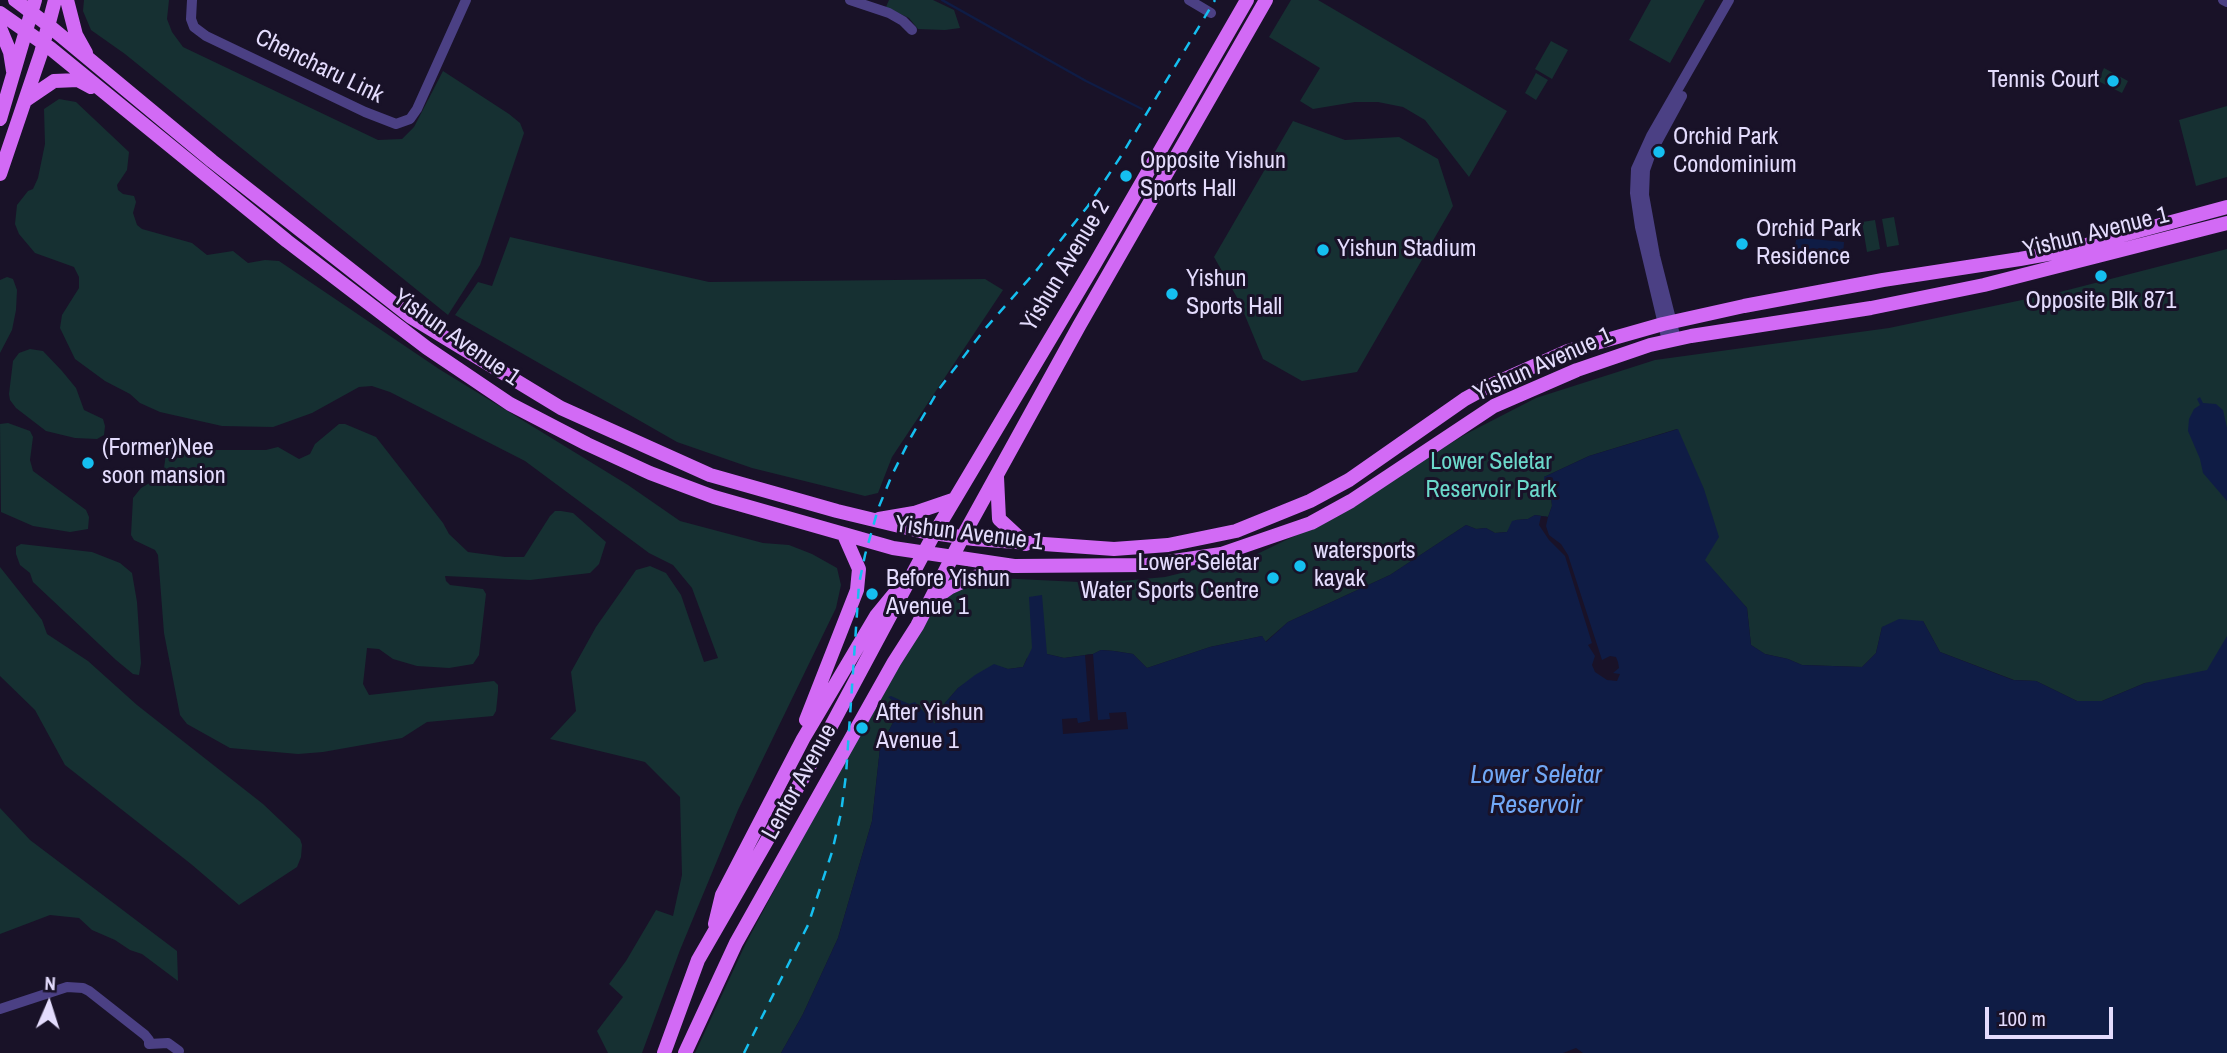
<!DOCTYPE html>
<html>
<head>
<meta charset="utf-8">
<style>
  body { margin:0 }
  #map { position:relative; width:2227px; height:1053px; overflow:hidden; background:#191228; font-family:"Archivo Narrow",sans-serif }
  canvas { display:block }
  .north { position:absolute; left:14px; top:969px; width:70px; height:70px; -webkit-text-stroke:5px #191228; paint-order:stroke; rotate:3deg; font-size:19px; font-weight:700; line-height:28px; text-align:center; color:#e4dcfd }
  .north::after { content:''; display:block; margin:auto; width:24px; height:32px; background:#e4dcfd; clip-path:polygon(50% 0,100% 100%,50% 72%,0 100%) }
  .scale { position:absolute; left:1985px; top:1007px; width:128px; height:32px; box-sizing:border-box; border:4px solid #e4dcfd; border-top:0; padding-left:9px; font-size:21px; line-height:24px; white-space:nowrap; color:#e4dcfd; -webkit-text-stroke:5px #191228; paint-order:stroke }
</style>
</head>
<body>
<div id="map">
<canvas width="2227" height="1053"></canvas>
<div class="north">N</div>
<div class="scale">100 m</div>
</div>
<script>
const g = document.querySelector('canvas').getContext('2d');
g.lineJoin = 'round';
function fillPath(path, color) { g.fillStyle = color; g.fill(path, 'evenodd'); }
const toPath = rows => new Path2D(rows.map(r => 'M' + r).join(''));
function stroke(path, color, width, dash) { g.strokeStyle = color; g.lineWidth = width; g.lineCap = dash ? 'butt' : 'round'; g.setLineDash(dash || []); g.stroke(path); }
function label(font, color, halo, rows, align = 'center') {
  g.font = font + ' "Archivo Narrow",sans-serif'; g.lineWidth = 6; g.setLineDash([]); g.textBaseline = 'middle'; g.strokeStyle = halo; g.fillStyle = color; for (const [text, x, y, turn = 0] of rows) {
    g.save(); g.translate(x, y); g.rotate((+turn || 0) * Math.PI / 180); g.textAlign = isNaN(turn) ? turn : align; if (halo) g.strokeText(text, 0, 0); g.fillText(text, 0, 0); g.restore();
  }
}
fillPath(toPath([
  [84,0,169,0,167,19,172,32,183,47,378,140,402,139,414,127,443,71,509,114,520,123,524,133,480,265,448,315,125,54,91,30,83,11],
  [889,0,933,0,954,10,960,28,945,30,918,29,909,18,886,7],
  [1291,0,1318,0,1507,111,1469,177,1425,120,1403,107,1378,102,1355,102,1313,109,1300,101,1320,68,1269,37],
  [1651,0,1705,0,1670,63,1629,40],
  [1551,41,1568,50,1552,79,1535,69],
  [2104,68,2128,81,2122,93,2098,81],
  [1536,73,1548,80,1536,100,1525,93],
  [59,99,76,102,129,152,127,170,117,185,118,190,123,194,134,196,136,202,133,213,137,225,142,229,192,243,207,255,233,251,248,263,265,260,279,261,439,369,628,485,680,521,763,543,789,545,812,554,837,568,841,585,836,608,738,810,680,950,642,1053,608,1053,597,1031,623,997,609,984,626,961,656,910,673,916,682,875,680,797,645,762,550,739,576,711,571,672,596,627,636,570,650,566,666,573,681,595,704,662,718,658,692,588,673,565,649,553,525,461,390,392,372,386,359,387,312,413,273,427,222,426,160,412,140,403,130,394,105,381,75,359,60,328,62,315,79,288,79,277,74,267,35,253,19,234,15,224,17,205,28,191,33,189,38,178,45,144,44,109],
  [2227,106,2227,177,2196,186,2179,120],
  [1293,121,1345,140,1399,137,1438,159,1453,206,1357,372,1302,381,1263,359,1239,301,1214,257],
  [1894,217,1899,245,1887,247,1882,219],
  [1875,220,1880,249,1867,252,1862,222],
  [510,237,709,282,985,279,1003,290,892,457,878,493,865,496,752,468,677,442,455,315,478,282,492,286],
  [2227,249,2227,675,2145,683,2102,701,2077,701,2036,681,2014,680,1940,652,1923,621,1882,627,1876,653,1862,667,1802,665,1788,659,1765,654,1751,645,1747,608,1704,560,1677,429,1589,456,1544,477,1544,482,1551,495,1552,506,1548,517,1535,515,1528,519,1516,520,1507,532,1495,533,1486,528,1476,529,1466,525,1390,575,1288,622,1265,642,1262,636,1210,647,1147,668,1133,654,1114,651,1101,650,1093,654,1064,658,1047,654,1027,658,1023,667,1008,669,994,665,958,688,945,703,935,724,909,704,889,697,901,707,880,748,872,821,838,938,803,1014,781,1053,695,1053,745,945,878,696,949,572,997,578,1100,583,1165,577,1255,555,1315,526,1466,434,1536,398,1655,360,1889,328,2060,292],
  [7,277,13,279,17,290,16,310,12,330,0,353,0,280],
  [30,349,43,351,62,371,76,388,84,410,103,419,105,426,104,435,97,439,75,438,46,431,16,408,10,400,9,394,13,361,19,353],
  [8,423,30,431,33,437,30,460,33,471,86,510,89,517,88,529,70,532,33,526,1,512,0,424],
  [339,424,345,424,376,437,443,523,449,534,468,552,505,557,524,557,550,516,555,511,561,511,573,513,606,542,599,564,590,573,530,580,445,576,446,581,450,585,483,589,486,594,479,655,473,664,449,668,417,666,393,659,379,649,367,648,363,684,369,695,494,681,498,685,498,692,496,711,493,716,427,722,402,738,323,752,298,754,230,748,187,724,180,715,164,633,158,555,155,550,134,540,131,535,133,498,141,488,163,475,166,454,171,450,266,450,278,447,299,459,310,454,315,444],
  [21,544,92,552,120,563,132,573,137,602,141,663,139,675,133,674,116,660,33,582,30,573,20,565,16,554,16,547],
  [0,567,42,620,47,634,88,661,137,705,263,804,300,839,302,845,301,857,297,867,239,905,191,864,65,765,35,710,0,676],
  [0,808,30,840,177,951,178,981,142,954,130,950,115,940,92,930,79,918,50,915,0,934]
]), '#163032');
fillPath(toPath([
  [1802,238,1844,242,1843,257,1786,266,1785,254,1795,248,1796,240],
  [2200,397,2203,403,2216,404,2223,410,2227,428,2227,501,2203,473,2200,459,2188,431,2189,419,2194,409,2200,405,2197,399],
  [1678,429,1704,489,1719,537,1705,560,1747,608,1751,645,1765,654,1788,659,1802,665,1862,667,1876,653,1882,627,1899,619,1923,621,1940,652,2013,680,2036,681,2077,701,2102,701,2145,683,2207,670,2227,636,2227,1053,1583,1053,1576,1048,1563,1053,781,1053,803,1014,838,938,872,821,880,748,901,707,888,697,891,696,909,704,915,702,935,724,945,703,958,688,975,675,994,664,1008,669,1023,667,1032,648,1029,597,1042,595,1047,654,1064,658,1093,654,1101,650,1114,651,1133,654,1147,668,1210,647,1262,636,1266,642,1288,622,1390,575,1466,525,1476,529,1486,528,1495,533,1507,532,1512,521,1516,520,1528,519,1535,515,1548,517,1552,506,1551,495,1544,482,1544,477,1589,456]
]), '#0f1c45');
fillPath(toPath([
  [1541,516,1548,517,1546,526,1549,535,1561,544,1568,555,1602,660,1610,656,1616,657,1618,662,1619,668,1613,673,1620,674,1617,681,1607,680,1595,672,1592,665,1595,656,1588,645,1592,643,1565,556,1549,540,1539,525],
  [1093,654,1098,720,1110,719,1109,713,1126,712,1128,729,1063,734,1062,719,1077,718,1078,723,1090,721,1085,655]
]), '#191228');
stroke(toPath([
  [942,0,1086,81,1142,109]
]), '#0f1c45', 2.5);
stroke(toPath([
  [192,0,191,19,194,27,206,36,365,112,396,124,410,119,417,109,466,0],
  [850,0,889,13,903,21,912,30],
  [1189,0,1211,13],
  [2223,0,2227,2],
  [1676,339,1655,256,1644,195,1645,170,1651,153,1682,96],
  [1667,341,1640,227,1635,193,1636,169,1651,136,1729,0],
  [0,1009,67,987,83,988,89,991,145,1035,149,1040,149,1044],
  [149,1044,168,1043,179,1051]
]), '#4b4084', 10);
stroke(toPath([
  [15,0,48,25,212,161,411,317,561,408,710,475,837,511,920,531,974,539,1114,549,1168,545,1236,531,1310,501,1349,480,1465,399,1487,387,1568,351,1663,324,1744,306,1883,280,2020,259,2064,251,2227,207],
  [67,0,76,35,86,53],
  [0,13,50,48,287,241,427,348,510,404,587,444,650,473,714,497,893,548,1014,566,1147,565,1221,554,1311,523,1351,501,1494,406,1577,370,1650,345,1691,336,1871,308,1984,285,2227,223],
  [0,28,10,52,13,71],
  [26,100,54,81,78,80,91,87],
  [0,119,35,0],
  [0,174,41,53,55,0],
  [997,477,999,519,1026,544],
  [879,519,914,513,955,499],
  [935,598,949,588,971,578,1002,569],
  [806,720,857,590,859,569,844,535],
  [715,924,722,895,803,739,876,616,899,588],
  [664,1053,698,960,807,771,934,534,1093,267,1247,0],
  [685,1053,736,943,894,662,917,626,962,538,1079,326,1266,0]
]), '#d26af5', 14);
stroke(toPath([
  [744,1053,808,925,832,852,841,813,846,775,859,584,865,555,878,509,892,475,911,437,939,389,984,330,1036,271,1088,206,1121,156,1215,0]
]), '#15bff0', 2.5, [10, 9]);
for (const [x, y, r, color] of [
  [2113,81,7,"#15bff0"],
  [1659,152,7,"#15bff0"],
  [1126,176,7,"#15bff0"],
  [1742,244,7,"#15bff0"],
  [1323,250,7,"#15bff0"],
  [2101,276,7,"#15bff0"],
  [1172,294,7,"#15bff0"],
  [88,463,7,"#15bff0"],
  [1300,566,7,"#15bff0"],
  [1273,578,7,"#15bff0"],
  [872,594,7,"#15bff0"],
  [862,728,7,"#15bff0"]
]) { const dot = new Path2D(); dot.arc(x, y, r, 0, 2 * Math.PI); g.fillStyle = color; g.fill(dot); stroke(dot, '#191228', 2.5); }
label('24px', '#e4dcfd', '#191228', [
  ["Chencharu Link",319,67,26],
  ["Yishun Avenue 1",2096,233,-14],
  ["Yishun Avenue 2",1066,266,-59],
  ["Yishun Avenue 1",456,338,35],
  ["Yishun Avenue 1",1543,365,-24],
  ["Yishun Avenue 1",969,534,7],
  ["Lentor Avenue",800,782,-61]
]);
label('24px', '#e4dcfd', '#191228', [
  ["Tennis Court",2099,81,"right"],
  ["Orchid Park",1673,138],
  ["Condominium",1673,166],
  ["Opposite Yishun",1140,162],
  ["Sports Hall",1140,190],
  ["Orchid Park",1756,230],
  ["Residence",1756,258],
  ["Yishun Stadium",1337,250],
  ["Yishun",1186,280],
  ["Sports Hall",1186,308],
  ["Opposite Blk 871",2101,302,"center"],
  ["(Former)Nee",102,449],
  ["soon mansion",102,477],
  ["watersports",1314,552],
  ["kayak",1314,580],
  ["Lower Seletar",1259,564,"right"],
  ["Water Sports Centre",1259,592,"right"],
  ["Before Yishun",886,580],
  ["Avenue 1",886,608],
  ["After Yishun",876,714],
  ["Avenue 1",876,742]
], 'left');
label('24px', '#6bd9cb', '#191228', [
  ["Lower Seletar",1491,463],
  ["Reservoir Park",1491,491]
]);
label('italic 26px', '#71a8f6', '#191228', [
  ["Lower Seletar",1536,776],
  ["Reservoir",1536,806]
]);
</script>
</body>
</html>
